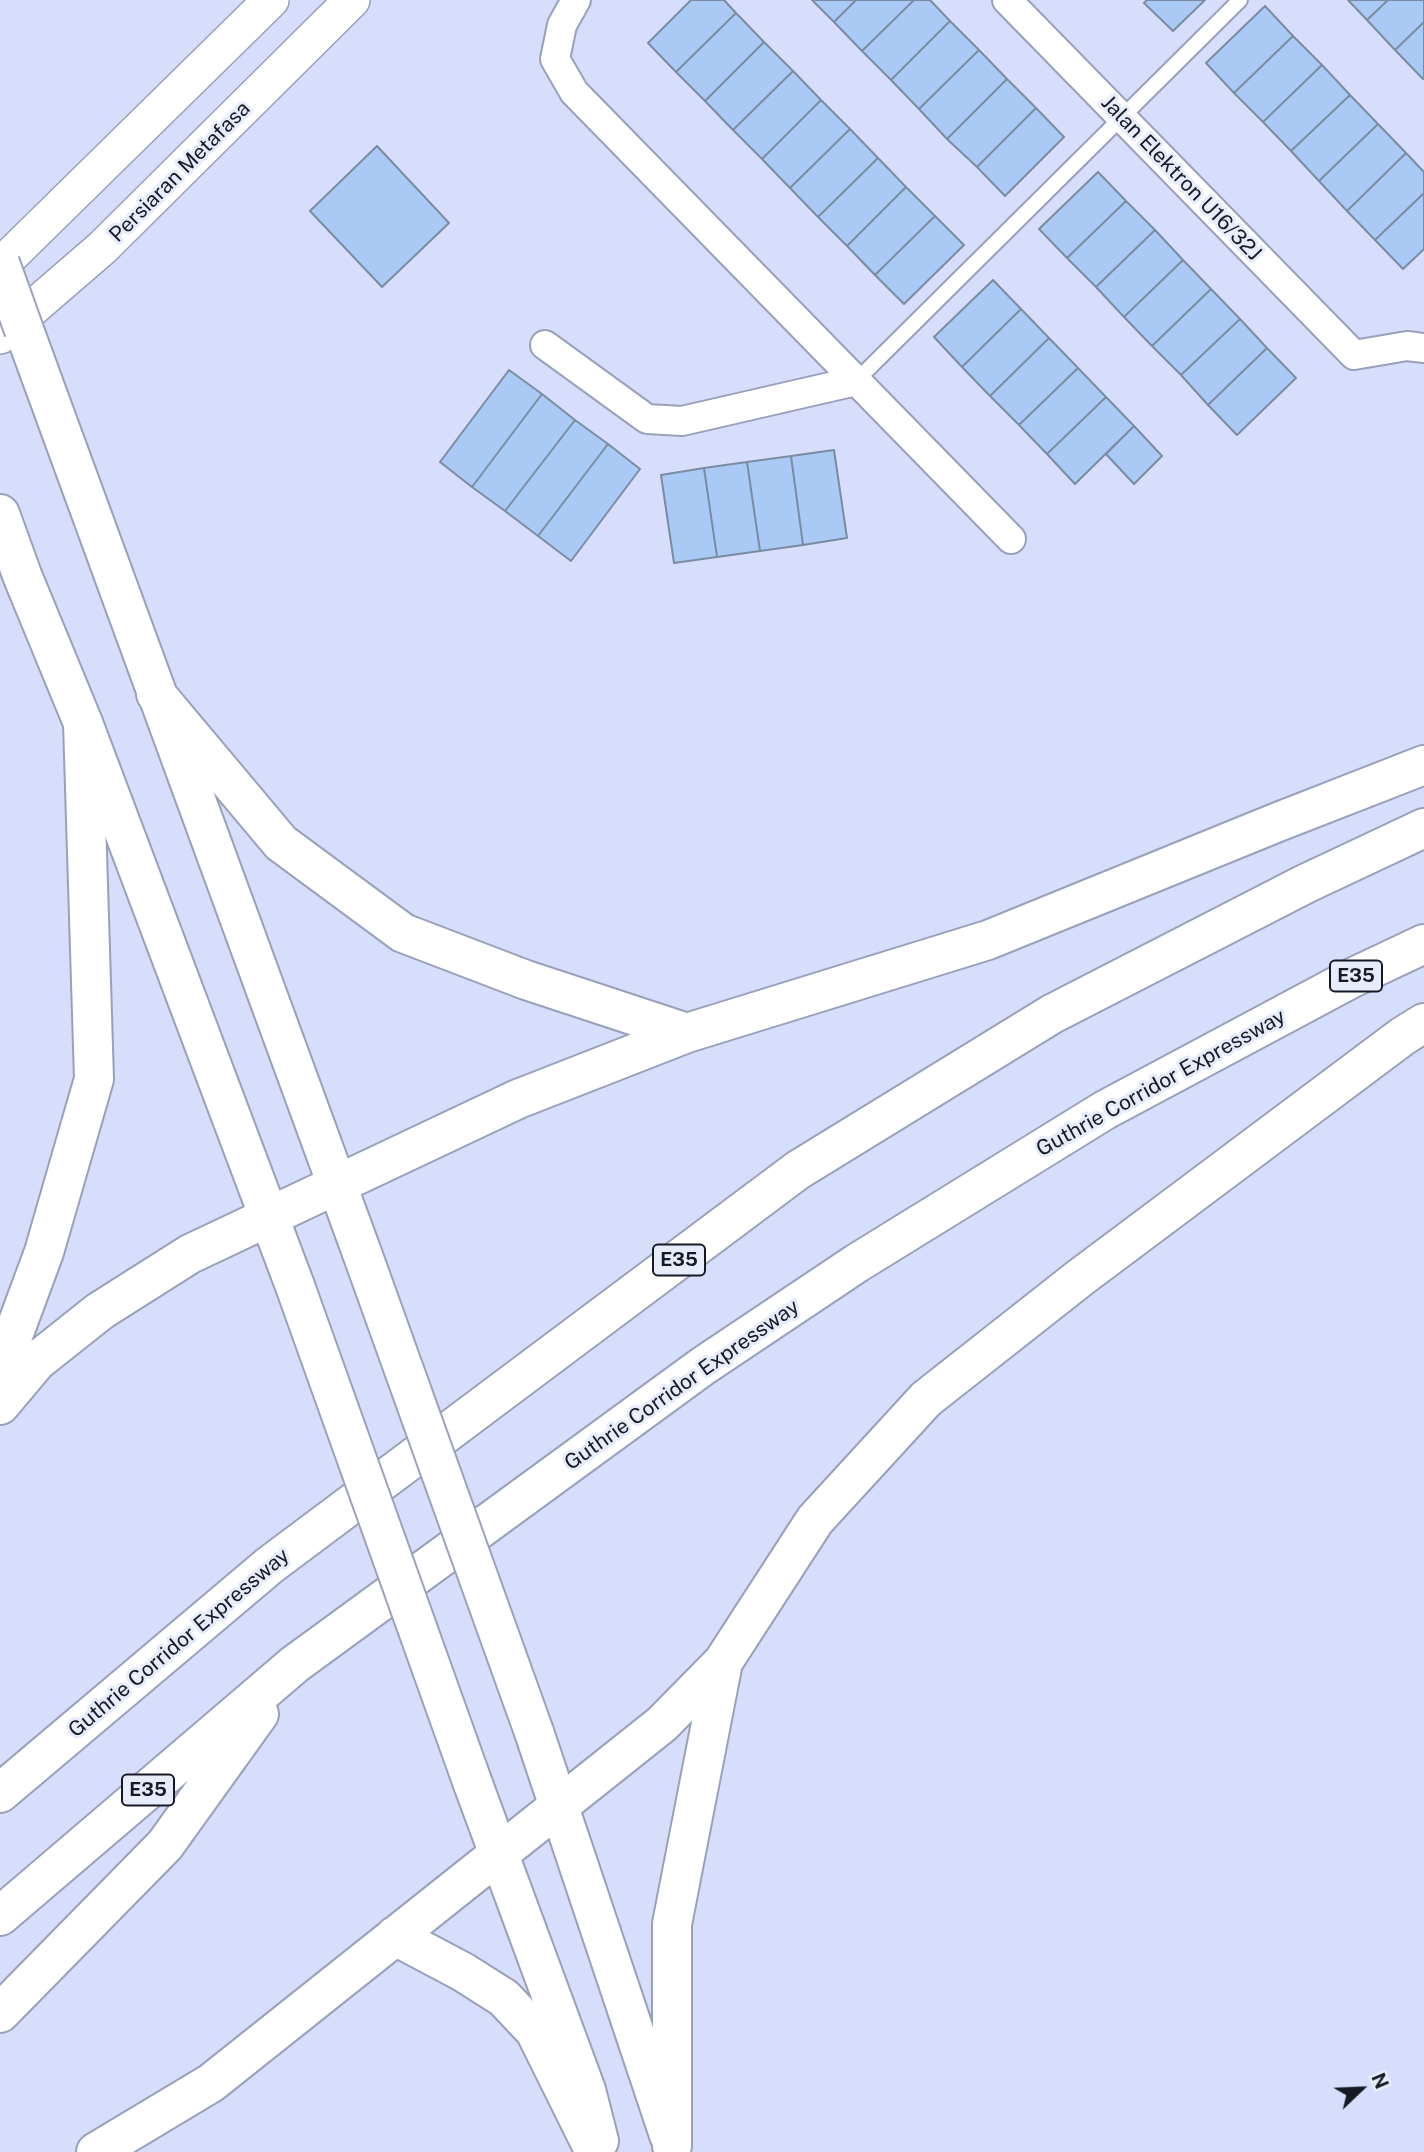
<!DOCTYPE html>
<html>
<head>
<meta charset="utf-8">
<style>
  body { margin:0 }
  #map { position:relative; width:1424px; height:2152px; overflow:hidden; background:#d7defb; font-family:"Public Sans",sans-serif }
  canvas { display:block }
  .north { position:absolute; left:1326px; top:2054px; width:70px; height:70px; -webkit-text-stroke:5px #e7ecfd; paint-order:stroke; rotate:67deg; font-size:19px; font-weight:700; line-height:28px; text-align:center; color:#171a24 }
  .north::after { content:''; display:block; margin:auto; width:24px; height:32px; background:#171a24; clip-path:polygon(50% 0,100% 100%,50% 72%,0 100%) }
</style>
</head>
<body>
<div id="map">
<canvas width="1424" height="2152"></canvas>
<div class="north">N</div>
</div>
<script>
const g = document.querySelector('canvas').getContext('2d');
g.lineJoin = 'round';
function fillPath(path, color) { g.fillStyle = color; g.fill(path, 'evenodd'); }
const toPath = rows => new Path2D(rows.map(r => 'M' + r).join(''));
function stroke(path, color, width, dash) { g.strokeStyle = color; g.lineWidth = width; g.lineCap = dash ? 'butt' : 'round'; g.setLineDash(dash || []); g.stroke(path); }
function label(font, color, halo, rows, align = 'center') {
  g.font = font + ' "Public Sans",sans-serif'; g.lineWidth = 6; g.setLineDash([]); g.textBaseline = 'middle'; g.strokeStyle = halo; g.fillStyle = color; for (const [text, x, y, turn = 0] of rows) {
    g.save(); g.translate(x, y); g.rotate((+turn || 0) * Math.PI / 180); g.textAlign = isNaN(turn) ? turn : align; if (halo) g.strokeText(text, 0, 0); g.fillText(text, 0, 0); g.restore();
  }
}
const building = toPath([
  [691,0,724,0,736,13,676,72,648,43,691,0],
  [812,0,856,0,834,22,812,0],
  [856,0,914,0,862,51,834,22,856,0],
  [914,0,930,0,950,21,891,80,862,51,914,0],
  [1147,0,1205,0,1173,31,1144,3,1147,0],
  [1348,0,1388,0,1367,20,1348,0],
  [1388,0,1424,0,1424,22,1395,50,1367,20,1388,0],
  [1265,6,1293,36,1234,93,1206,63,1265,6],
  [736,13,764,42,705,101,676,72,736,13],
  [950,21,979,50,919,109,891,80,950,21],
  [1424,22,1424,79,1423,79,1395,50,1424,22],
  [1293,36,1322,65,1263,122,1234,93,1293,36],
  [764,42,793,71,733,130,705,101,764,42],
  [979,50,1007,79,947,139,919,109,979,50],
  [1322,65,1350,95,1291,151,1263,122,1322,65],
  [793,71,821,100,762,159,733,130,793,71],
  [1007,79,1036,108,977,167,947,139,1007,79],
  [1350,95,1378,124,1319,181,1291,151,1350,95],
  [821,100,850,129,790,188,762,159,821,100],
  [1036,108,1064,137,1005,196,977,167,1036,108],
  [1378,124,1406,153,1347,211,1319,181,1378,124],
  [850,129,878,158,818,217,790,188,850,129],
  [377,146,449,223,382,287,310,211,377,146],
  [1406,153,1424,172,1424,193,1375,240,1347,211,1406,153],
  [878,158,906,187,847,246,818,217,878,158],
  [1098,172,1126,201,1067,258,1039,229,1098,172],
  [906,187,935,216,875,275,847,246,906,187],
  [1424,193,1424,249,1403,269,1375,240,1424,193],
  [1126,201,1155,230,1096,287,1067,258,1126,201],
  [935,216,964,245,904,304,875,275,935,216],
  [1155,230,1183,260,1124,317,1096,287,1155,230],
  [1183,260,1211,289,1152,346,1124,317,1183,260],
  [993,280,1021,309,962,367,934,337,993,280],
  [1211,289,1240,319,1181,375,1152,346,1211,289],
  [1021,309,1049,338,990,396,962,367,1021,309],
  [1240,319,1267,348,1208,405,1181,375,1240,319],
  [1049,338,1078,368,1019,425,990,396,1049,338],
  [1267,348,1296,378,1237,435,1208,405,1267,348],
  [1078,368,1106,397,1047,454,1019,425,1078,368],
  [509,370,542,394,472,487,440,462,509,370],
  [542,394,575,420,505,511,472,487,542,394],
  [1106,397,1134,426,1075,484,1047,454,1106,397],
  [575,420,608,444,538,536,505,511,575,420],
  [1134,426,1162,456,1134,484,1106,454,1134,426],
  [608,444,640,469,571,561,538,536,608,444],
  [834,450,847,538,803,545,791,456,834,450],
  [791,456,803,545,760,551,747,462,791,456],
  [747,462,760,551,717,557,704,468,747,462],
  [704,468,717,557,674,563,661,475,704,468]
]);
fillPath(building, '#aacaf5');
stroke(building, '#7a8ca2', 2);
const service = toPath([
  [856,381,1240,0]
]);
const minor = toPath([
  [576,0,562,25,555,59,574,92,1011,539],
  [1007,0,1354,355,1407,346,1424,348],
  [545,345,647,419,682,421,856,381]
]);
const tertiary = toPath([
  [0,266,271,0],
  [0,336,102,248,352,0]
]);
const secondary = toPath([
  [24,330,362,1253],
  [0,514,22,575,83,723,295,1286],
  [534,1732,669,2135],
  [473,1784,586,2090,599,2141]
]);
const motorway = toPath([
  [156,694,281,843,403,933,526,980,687,1033],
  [0,1371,44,1252,94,1079,83,723],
  [0,1405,37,1361,100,1311,190,1254,518,1099,687,1033,988,940,1278,822,1424,765],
  [0,1793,270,1565,798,1170,1052,1014,1305,884,1424,828],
  [0,1916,295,1664,703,1366,857,1263,1105,1110,1352,978,1424,944],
  [395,1936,463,1972,504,1998,535,2031,595,2152],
  [0,2013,165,1845,259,1714],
  [672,2146,672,1924,723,1662],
  [96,2152,211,2083,662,1724,723,1662,815,1520,926,1399,1081,1277,1403,1036,1424,1023]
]);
stroke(service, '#99a0ba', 18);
stroke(minor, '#99a0ba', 32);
stroke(tertiary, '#99a0ba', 38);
stroke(secondary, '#99a0ba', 42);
stroke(motorway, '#99a0ba', 42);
stroke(service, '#fff', 14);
stroke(minor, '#fff', 28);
stroke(tertiary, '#fff', 35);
stroke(secondary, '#fff', 38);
stroke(motorway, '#fff', 38);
const secondaryBridge = toPath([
  [0,263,24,330],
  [362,1253,534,1732],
  [295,1286,473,1784]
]);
stroke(secondaryBridge, '#99a0ba', 42, []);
stroke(secondaryBridge, '#fff', 38);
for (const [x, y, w] of [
  [1356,976,52],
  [679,1260,52],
  [148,1790,52]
]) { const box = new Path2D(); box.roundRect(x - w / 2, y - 15.5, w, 31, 5); g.fillStyle = '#e7ecfd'; g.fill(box); stroke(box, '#171a24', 2); }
label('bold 19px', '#171a24', null, [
  ["E35",1356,976],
  ["E35",679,1260],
  ["E35",148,1790]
]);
label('21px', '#171a24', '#e7ecfd', [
  ["Persiaran Metafasa",180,172,-45],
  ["Jalan Elektron U16/32J",1181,178,46],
  ["Guthrie Corridor Expressway",1161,1083,-29],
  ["Guthrie Corridor Expressway",682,1385,-35],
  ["Guthrie Corridor Expressway",179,1643,-40]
]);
</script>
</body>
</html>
